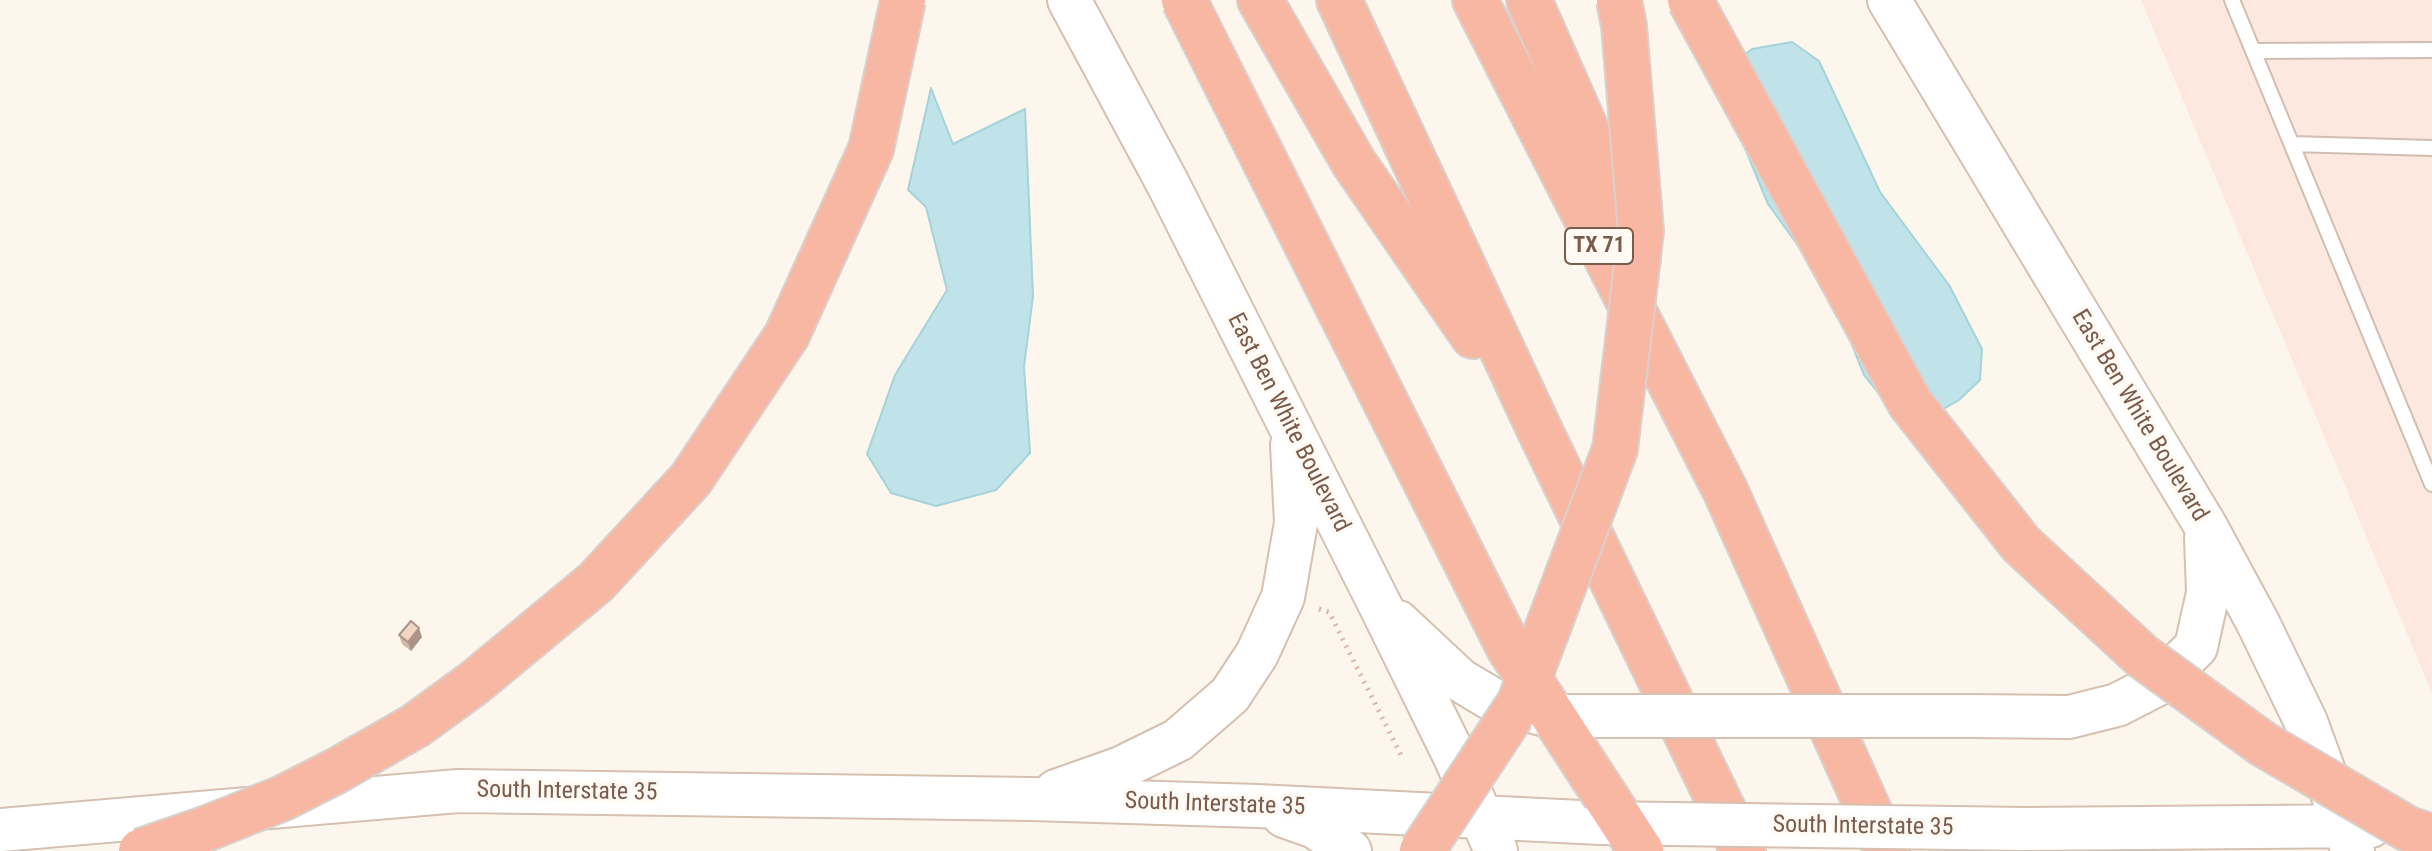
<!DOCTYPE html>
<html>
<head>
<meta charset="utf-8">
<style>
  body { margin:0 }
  canvas { display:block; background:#fdf6ec }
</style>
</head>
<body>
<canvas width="2432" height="851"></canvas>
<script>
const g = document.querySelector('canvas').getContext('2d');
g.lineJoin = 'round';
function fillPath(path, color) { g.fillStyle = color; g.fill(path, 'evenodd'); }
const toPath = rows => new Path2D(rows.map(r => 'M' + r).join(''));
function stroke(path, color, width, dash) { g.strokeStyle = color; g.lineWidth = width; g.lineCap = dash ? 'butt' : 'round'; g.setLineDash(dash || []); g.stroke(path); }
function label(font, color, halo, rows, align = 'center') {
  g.font = font + ' "Roboto Condensed",sans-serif'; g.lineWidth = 7; g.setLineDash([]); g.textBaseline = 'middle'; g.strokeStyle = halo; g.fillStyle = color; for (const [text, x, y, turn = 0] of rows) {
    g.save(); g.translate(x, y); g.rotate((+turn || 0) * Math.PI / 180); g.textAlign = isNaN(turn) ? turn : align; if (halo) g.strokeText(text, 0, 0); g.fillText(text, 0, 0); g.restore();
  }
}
fillPath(toPath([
  [2141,0,2432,0,2432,693]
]), '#fde8e0');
const water = toPath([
  [1792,42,1819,61,1880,192,1949,285,1982,349,1980,380,1959,400,1935,414,1894,413,1864,375,1850,340,1842,300,1830,276,1799,247,1768,204,1744,146,1721,73,1752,49,1792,42],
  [931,88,953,144,1025,109,1033,296,1024,367,1030,453,996,490,936,506,891,493,867,454,895,375,947,290,926,207,908,190,931,88]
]);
fillPath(water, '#bfe3e8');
stroke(water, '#a5d3da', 2);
const service = toPath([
  [2232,0,2432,484],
  [2253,51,2432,50],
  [2292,144,2432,148]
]);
const secondary = toPath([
  [1069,0,1168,184,1380,605,1455,757,1496,851],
  [1889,0,2205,525,2258,623,2306,722,2353,851],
  [1398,622,1460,680,1495,701,1549,716],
  [1970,716,2069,717,2117,705,2158,684,2196,647,2208,593,2206,537],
  [1056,791,1121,768,1178,740,1230,695,1257,654,1283,597,1296,523,1292,445],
  [1284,816,1315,827,1350,851],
  [2025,829,2371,826],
  [0,830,458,791,1032,799,1257,806,1601,823]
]);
const motorway = toPath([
  [1260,0,1354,163,1473,336],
  [1339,0,1542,435,1743,851],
  [1475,0,1725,490,1887,851],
  [1529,0,1605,172,1638,260]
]);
stroke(service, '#d1beb0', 18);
stroke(secondary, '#d6c0b0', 46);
stroke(motorway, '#dad1cd', 48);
stroke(toPath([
  [1319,609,1329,612,1403,759]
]), '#d9b8a5', 5, [2, 6]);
stroke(service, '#fff', 14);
stroke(secondary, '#fff', 42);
stroke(motorway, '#f7b7a3', 44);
const secondaryBridge = toPath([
  [1549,716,1970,716],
  [1601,823,2025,829]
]);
const motorwayBridge = toPath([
  [1184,0,1509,648,1641,851],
  [1690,0,1910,403,2021,544,2142,656,2263,744,2408,829,2432,837],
  [141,851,208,828,283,798,336,771,415,726,474,683,596,582,691,479,787,335,871,149,903,0],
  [1422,851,1520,702,1615,449,1641,231,1624,26,1619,0]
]);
stroke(secondaryBridge, '#d6c0b0', 46, []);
stroke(motorwayBridge, '#dad1cd', 48, []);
stroke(secondaryBridge, '#fff', 42);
stroke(motorwayBridge, '#f7b7a3', 44);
fillPath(toPath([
  [399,635,422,637,411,651,402,644]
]), '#d1b7a8');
fillPath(toPath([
  [419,628,422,637,411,651,408,642]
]), '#aa9588');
const building = toPath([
  [411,621,419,628,408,642,399,635,411,621]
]);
fillPath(building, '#f3d5c3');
stroke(building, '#aa9588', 2);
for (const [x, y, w] of [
  [1599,246,68]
]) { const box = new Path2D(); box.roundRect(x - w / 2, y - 18, w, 36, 6); g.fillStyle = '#fffaf3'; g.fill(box); stroke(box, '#7a5c4d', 2); }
label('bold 22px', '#7a5c4d', null, [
  ["TX 71",1599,246]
]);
label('24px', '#7a5c4d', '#fffaf3', [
  ["East Ben White Boulevard",2139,416,59],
  ["East Ben White Boulevard",1288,423,63],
  ["South Interstate 35",567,792,1],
  ["South Interstate 35",1215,805,2],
  ["South Interstate 35",1863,827,1]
]);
</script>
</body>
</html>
